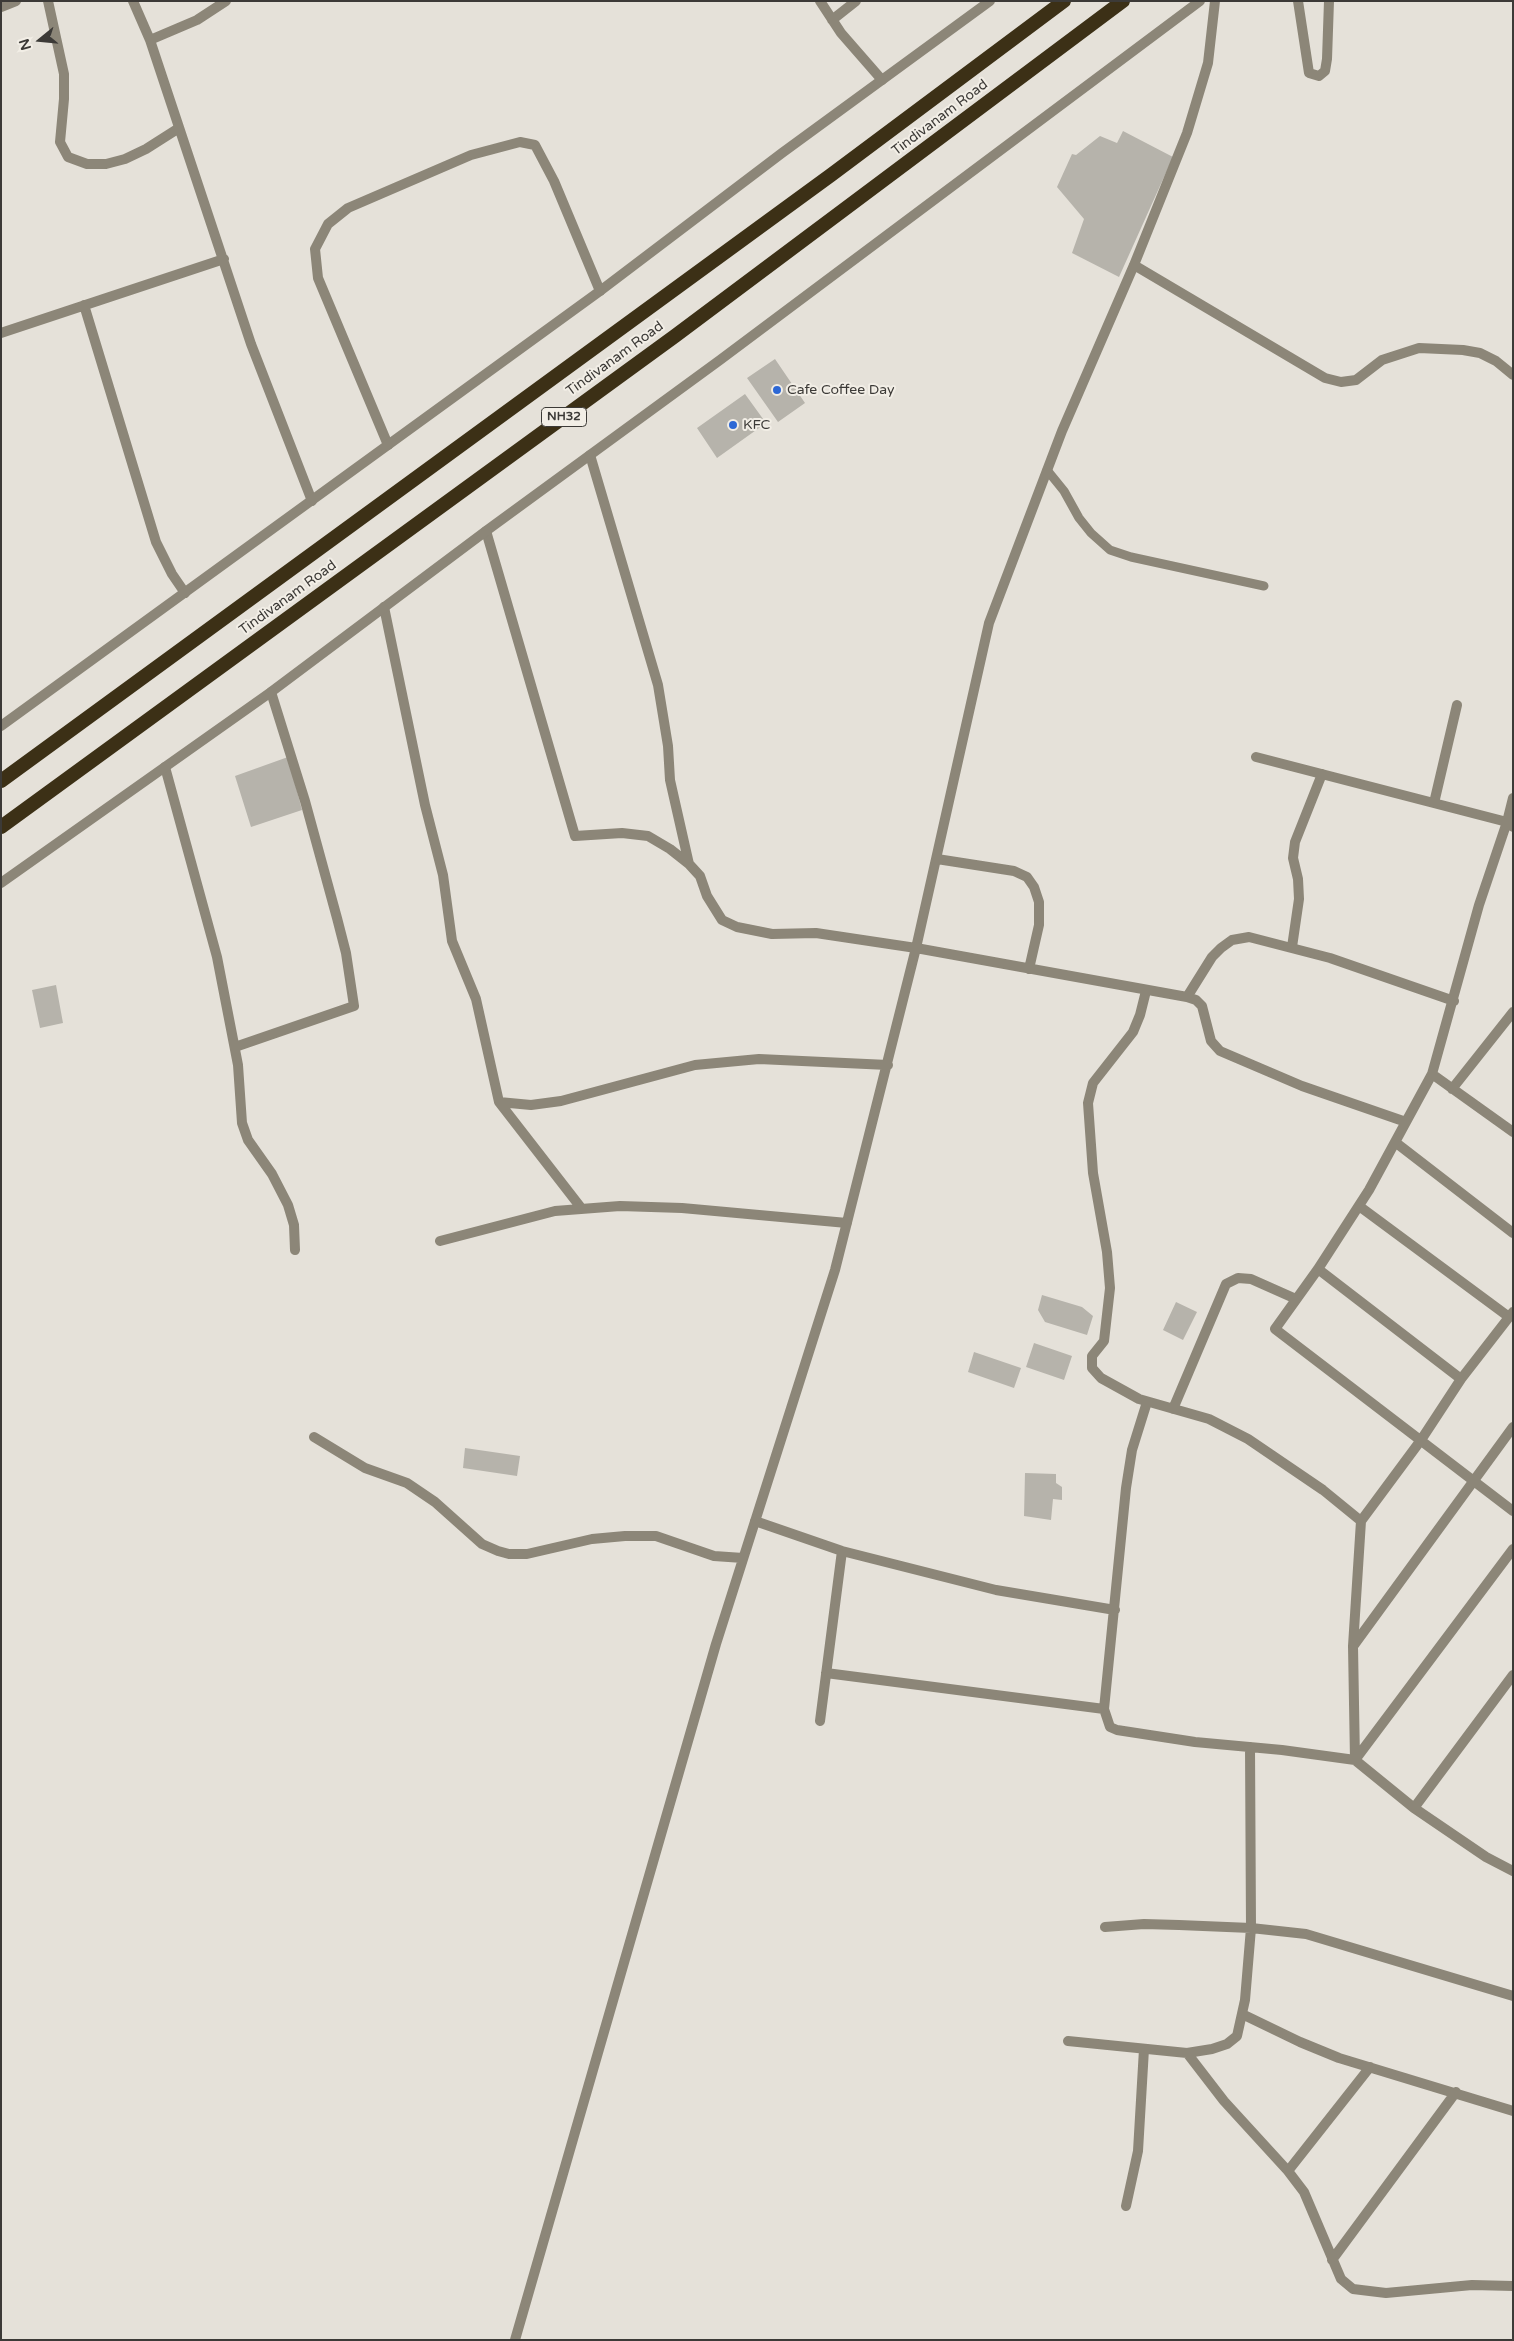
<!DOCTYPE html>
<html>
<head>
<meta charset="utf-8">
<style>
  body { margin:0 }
  #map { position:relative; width:1514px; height:2341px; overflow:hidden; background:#e5e1d9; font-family:"Varela Round",sans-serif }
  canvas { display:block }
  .frame { position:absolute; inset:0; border:2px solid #3c3a37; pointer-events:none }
  .north { position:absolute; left:15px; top:15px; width:50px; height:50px; -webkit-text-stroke:4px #f2eee6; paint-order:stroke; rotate:253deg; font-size:14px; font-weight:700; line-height:20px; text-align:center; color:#3c3a37 }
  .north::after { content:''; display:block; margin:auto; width:18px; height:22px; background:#3c3a37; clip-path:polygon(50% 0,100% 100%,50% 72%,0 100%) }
</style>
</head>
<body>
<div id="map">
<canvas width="1514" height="2341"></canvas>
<div class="frame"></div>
<div class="north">N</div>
</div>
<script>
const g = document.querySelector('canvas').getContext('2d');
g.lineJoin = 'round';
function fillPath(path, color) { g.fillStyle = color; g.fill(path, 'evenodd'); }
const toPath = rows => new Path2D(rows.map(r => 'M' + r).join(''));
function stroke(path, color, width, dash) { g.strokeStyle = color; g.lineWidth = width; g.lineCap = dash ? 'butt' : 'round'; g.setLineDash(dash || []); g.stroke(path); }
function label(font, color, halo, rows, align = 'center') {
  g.font = font + ' "Varela Round",sans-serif'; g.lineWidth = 4; g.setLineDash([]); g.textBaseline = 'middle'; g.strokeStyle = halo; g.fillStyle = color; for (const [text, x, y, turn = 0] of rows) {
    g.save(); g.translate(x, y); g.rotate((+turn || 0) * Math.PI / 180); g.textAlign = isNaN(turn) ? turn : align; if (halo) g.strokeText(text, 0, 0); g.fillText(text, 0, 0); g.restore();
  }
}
fillPath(toPath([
  [1123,131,1173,157,1119,277,1072,253,1084,219,1057,187,1072,154,1076,155,1100,136,1117,143],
  [775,359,805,403,778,422,747,378],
  [745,394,766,423,717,458,697,428],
  [288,757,302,810,251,827,235,776],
  [56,985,63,1023,40,1028,32,990],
  [1042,1295,1082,1307,1093,1316,1087,1335,1045,1322,1038,1310],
  [1176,1302,1197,1312,1183,1340,1163,1330],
  [1034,1343,1072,1356,1064,1380,1026,1367],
  [974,1352,1021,1368,1014,1388,968,1372],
  [465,1448,520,1456,517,1476,463,1468],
  [1025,1473,1056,1474,1056,1483,1062,1487,1062,1500,1053,1499,1051,1520,1024,1516]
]), '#b6b3ab');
stroke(toPath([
  [1047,470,1064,491,1079,518,1091,533,1110,550,1131,557,1264,586]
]), '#8c8678', 9);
stroke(toPath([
  [48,1,64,74,64,99,60,142,68,157,87,164,106,164,125,159,146,149,179,128],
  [133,1,150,40,251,344,312,501],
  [820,1,841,33,882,80],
  [1298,1,1309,73,1319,76,1325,71,1327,59,1329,1],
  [1,7,16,1],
  [832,20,856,1],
  [150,40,197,20,226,1],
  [1134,265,1325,378,1341,382,1356,380,1382,360,1419,348,1463,350,1480,353,1496,361,1513,375],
  [84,305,156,542,172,574,185,593],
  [1,333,224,259],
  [388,445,318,278,315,249,328,224,348,208,471,155,520,142,535,145,554,181,600,291],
  [590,455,658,685,668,746,670,780,689,864],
  [486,531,575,836,622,833,648,836,670,849,689,864,700,876,707,896,722,920,737,927,772,934,816,933,916,948,1187,997,1196,1000,1202,1006,1211,1041,1220,1051,1302,1086,1406,1122],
  [384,607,425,805,443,875,452,941,476,999,499,1102],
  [1256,757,1507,822,1513,827],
  [165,767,217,957,238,1065,242,1123,248,1140,272,1174,288,1205,294,1225,295,1250],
  [1513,798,1507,822,1479,905,1432,1074,1369,1190,1318,1269,1275,1329,1513,1511],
  [1434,803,1457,705],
  [937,859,1014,871,1027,877,1034,887,1039,902,1039,925,1029,969],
  [1292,947,1299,899,1298,879,1293,858,1295,842,1322,774],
  [1146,991,1140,1015,1133,1032,1093,1083,1088,1103,1093,1173,1107,1252,1110,1288,1104,1341,1092,1356,1092,1368,1101,1378,1139,1399,1209,1419,1248,1439,1323,1490,1361,1521],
  [1187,997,1212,957,1221,948,1232,940,1249,937,1330,958,1454,1001],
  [235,1047,354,1006,346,953,337,918,305,801,271,692],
  [1432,1074,1513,1132],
  [1452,1089,1513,1012],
  [1395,1142,1513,1233],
  [1359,1206,1509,1317],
  [582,1209,499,1102,531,1105,561,1101,695,1065,759,1059,888,1065],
  [440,1241,555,1211,620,1206,682,1208,847,1223],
  [1318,1269,1461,1379],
  [1513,1312,1461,1379,1421,1440,1361,1521,1353,1646,1355,1760,1414,1808,1486,1857,1513,1871],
  [1147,1402,1132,1450,1126,1488,1104,1709,1110,1727,1117,1730,1195,1742,1282,1750,1355,1760,1513,1549],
  [1173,1409,1226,1284,1238,1278,1251,1279,1296,1299],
  [314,1437,365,1468,407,1483,435,1502,482,1544,498,1551,509,1554,527,1554,592,1539,625,1536,656,1536,714,1556,743,1558],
  [755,1521,842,1551,996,1590,1115,1610],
  [1354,1645,1513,1427],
  [826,1673,1104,1709],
  [820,1721,842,1551],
  [1414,1808,1513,1675],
  [1105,1927,1144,1924,1179,1925,1251,1928,1306,1934,1513,1996],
  [1242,2014,1300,2042,1339,2058,1513,2111],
  [1068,2041,1187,2053,1212,2049,1227,2044,1237,2036,1245,2000,1251,1928,1250,1747],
  [1187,2053,1224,2101,1288,2171,1304,2192,1341,2279,1353,2289,1386,2293,1472,2285,1513,2286],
  [1288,2171,1370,2067],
  [1126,2206,1138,2151,1144,2049],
  [1332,2260,1456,2092],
  [515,2340,716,1644,835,1270,916,948,989,623,1062,431,1134,265,1187,133,1208,63,1215,1]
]), '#8c8678', 10);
stroke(toPath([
  [1,726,600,291,782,153,990,1],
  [1,883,271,692,486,531,720,360,1200,1]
]), '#8c8678', 10);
stroke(toPath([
  [1,781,831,175,1064,1],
  [1,827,675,336,1123,1]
]), '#3c3016', 14);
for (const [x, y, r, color] of [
  [777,390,5,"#2d68d5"],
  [733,425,5,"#2d68d5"]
]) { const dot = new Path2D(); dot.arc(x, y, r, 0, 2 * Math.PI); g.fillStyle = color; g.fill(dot); stroke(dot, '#f2eee6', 2); }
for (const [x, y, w] of [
  [564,417,45]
]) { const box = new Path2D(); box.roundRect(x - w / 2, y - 9.5, w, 19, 4); g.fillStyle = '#f2eee6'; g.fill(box); stroke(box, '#3c3a37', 1); }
label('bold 12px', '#3c3a37', null, [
  ["NH32",564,417]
]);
label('14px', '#3c3a37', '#f2eee6', [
  ["Tindivanam Road",940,118,-37],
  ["Tindivanam Road",615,359,-36],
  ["Tindivanam Road",288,598,-36]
]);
label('14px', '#3c3a37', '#f2eee6', [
  ["Cafe Coffee Day",787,390],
  ["KFC",743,425]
], 'left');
</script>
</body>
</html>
